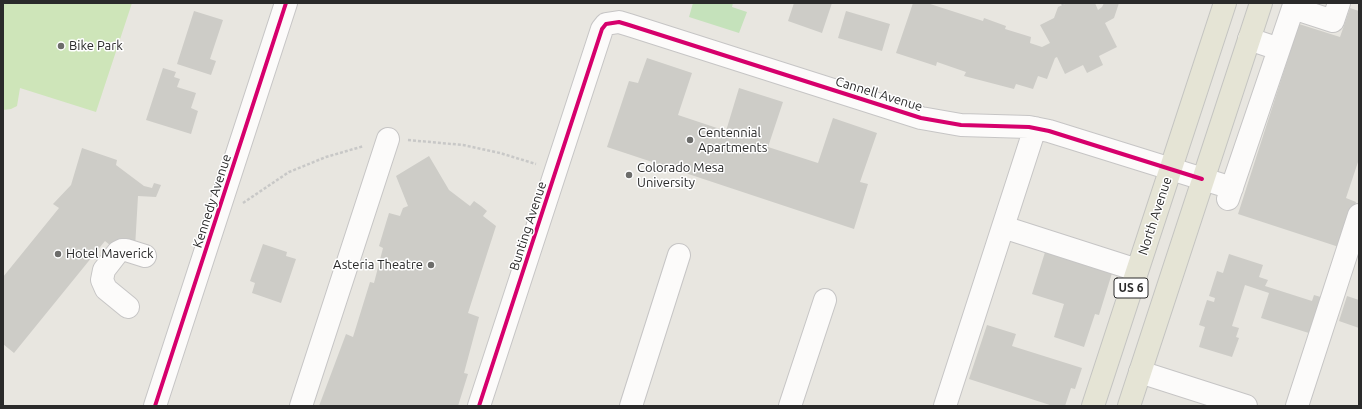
<!DOCTYPE html>
<html>
<head>
<meta charset="utf-8">
<style>
  body { margin:0 }
  #map { position:relative; width:1362px; height:409px; overflow:hidden; background:#e8e6e0; font-family:Ubuntu,sans-serif }
  canvas { display:block }
  .frame { position:absolute; inset:0; border:4px solid #2a2a2a; pointer-events:none }
</style>
</head>
<body>
<div id="map">
<canvas width="1362" height="409"></canvas>
<div class="frame"></div>
</div>
<script>
const g = document.querySelector('canvas').getContext('2d');
g.lineJoin = 'round';
function fillPath(path, color) { g.fillStyle = color; g.fill(path, 'evenodd'); }
const toPath = rows => new Path2D(rows.map(r => 'M' + r).join(''));
function stroke(path, color, width, dash) { g.strokeStyle = color; g.lineWidth = width; g.lineCap = dash ? 'butt' : 'round'; g.setLineDash(dash || []); g.stroke(path); }
function label(font, color, halo, rows, align = 'center') {
  g.font = font + ' Ubuntu,sans-serif'; g.lineWidth = 3; g.setLineDash([]); g.textBaseline = 'middle'; g.strokeStyle = halo; g.fillStyle = color; for (const [text, x, y, turn = 0] of rows) {
    g.save(); g.translate(x, y); g.rotate((+turn || 0) * Math.PI / 180); g.textAlign = isNaN(turn) ? turn : align; if (halo) g.strokeText(text, 0, 0); g.fillText(text, 0, 0); g.restore();
  }
}
fillPath(toPath([
  [693,3,733,3,732,7,747,12,739,33,689,17]
]), '#c5e2bb');
fillPath(toPath([
  [3,3,132,3,96,112,20,88,17,106,11,109,3,110]
]), '#cee5b9');
fillPath(toPath([
  [794,3,832,3,822,33,788,21],
  [913,3,927,3,983,21,984,18,1006,26,1005,29,1031,37,1030,43,1042,47,1050,43,1040,25,1054,18,1058,7,1067,3,1080,4,1095,3,1098,10,1102,7,1104,3,1119,3,1114,18,1105,23,1117,47,1099,56,1103,65,1087,73,1083,65,1065,74,1057,57,1055,58,1047,79,1038,76,1033,89,1016,84,1014,89,964,76,966,72,937,62,936,66,896,53],
  [1350,8,1359,11,1359,159,1346,198,1356,202,1342,248,1238,214,1299,24,1340,37],
  [194,11,223,20,210,59,216,61,211,75,177,64],
  [846,11,890,24,882,51,838,38],
  [647,58,692,73,678,115,726,131,739,88,783,102,768,147,818,163,833,118,877,133,860,182,868,184,854,229,607,147,629,81,638,83],
  [163,68,176,72,174,77,180,79,177,87,196,93,191,108,198,111,191,134,146,120],
  [82,148,117,160,116,165,144,186,152,188,154,183,161,185,156,197,138,196,134,265,105,241,14,353,3,344,3,277,59,208,53,204,71,185],
  [429,156,449,190,470,206,474,201,481,206,487,211,483,216,496,226,468,313,479,317,464,373,468,374,458,406,319,406,346,334,353,337,370,282,374,283,383,248,379,246,389,213,400,216,403,208,408,206,396,176],
  [263,244,287,252,286,256,296,259,281,303,252,293,255,283,250,281],
  [1046,249,1113,270,1099,315,1095,314,1084,347,1054,337,1064,304,1032,294],
  [1229,254,1263,265,1259,277,1268,280,1265,286,1312,301,1314,295,1324,298,1312,334,1261,318,1269,293,1245,285,1232,326,1239,328,1236,337,1239,338,1232,357,1199,347,1205,327,1199,325,1207,300,1214,302,1215,298,1209,296,1217,271,1223,273],
  [1347,296,1359,300,1359,328,1339,321],
  [987,325,1016,334,1012,346,1082,368,1075,389,1071,388,1065,406,1053,406,969,379]
]), '#cdccc7');
const minor = toPath([
  [1249,39,1279,49],
  [1228,199,1293,8,1333,21,1339,3],
  [1003,227,1137,270],
  [128,307,106,289,102,280,104,270,118,252,122,250,126,250,145,256],
  [1140,372,1246,406],
  [155,406,286,3],
  [301,406,388,139],
  [479,406,602,29,606,24,619,22,629,25,921,118,961,125,1029,127,1049,131,1232,188],
  [631,406,679,255],
  [790,406,825,300],
  [945,406,1035,128],
  [1297,406,1359,215]
]);
const major = toPath([
  [1093,406,1225,3],
  [1129,406,1261,3]
]);
stroke(minor, '#c6c5c5', 24);
stroke(major, '#c4c4c1', 24);
stroke(toPath([
  [1062,3,1063,5],
  [408,140,463,145,500,153,536,164],
  [243,203,289,172,326,157,364,146]
]), '#c8c8c7', 2.5, [3, 2]);
stroke(minor, '#fcfbfa', 22);
stroke(major, '#e5e4d5', 22);
stroke(toPath([
  [155,406,286,3],
  [479,406,602,29,606,24,619,22,629,25,921,118,961,125,1029,127,1049,131,1202,179]
]), '#d6006c', 4);
for (const [x, y, r, color] of [
  [61,46,4,"#6c6c6a"],
  [690,140,4,"#6c6c6a"],
  [629,175,4,"#6c6c6a"],
  [58,254,4,"#6c6c6a"],
  [431,265,4,"#6c6c6a"]
]) { const dot = new Path2D(); dot.arc(x, y, r, 0, 2 * Math.PI); g.fillStyle = color; g.fill(dot); stroke(dot, '#fff', 1.5); }
for (const [x, y, w] of [
  [1131,288,34]
]) { const box = new Path2D(); box.roundRect(x - w / 2, y - 10, w, 20, 3); g.fillStyle = '#fff'; g.fill(box); stroke(box, '#2a2a2a', 1); }
label('bold 12px', '#2a2a2a', null, [
  ["US 6",1131,288]
]);
label('13px', '#2a2a2a', '#fff', [
  ["Bike Park",69,46],
  ["Centennial",698,133],
  ["Apartments",698,148],
  ["Colorado Mesa",637,168],
  ["University",637,183],
  ["Hotel Maverick",66,254],
  ["Asteria Theatre",423,265,"right"]
], 'left');
label('13px', '#2a2a2a', '#fff', [
  ["Cannell Avenue",879,94,17],
  ["Kennedy Avenue",212,201,-72],
  ["North Avenue",1155,216,-72],
  ["Bunting Avenue",528,226,-72]
]);
</script>
</body>
</html>
